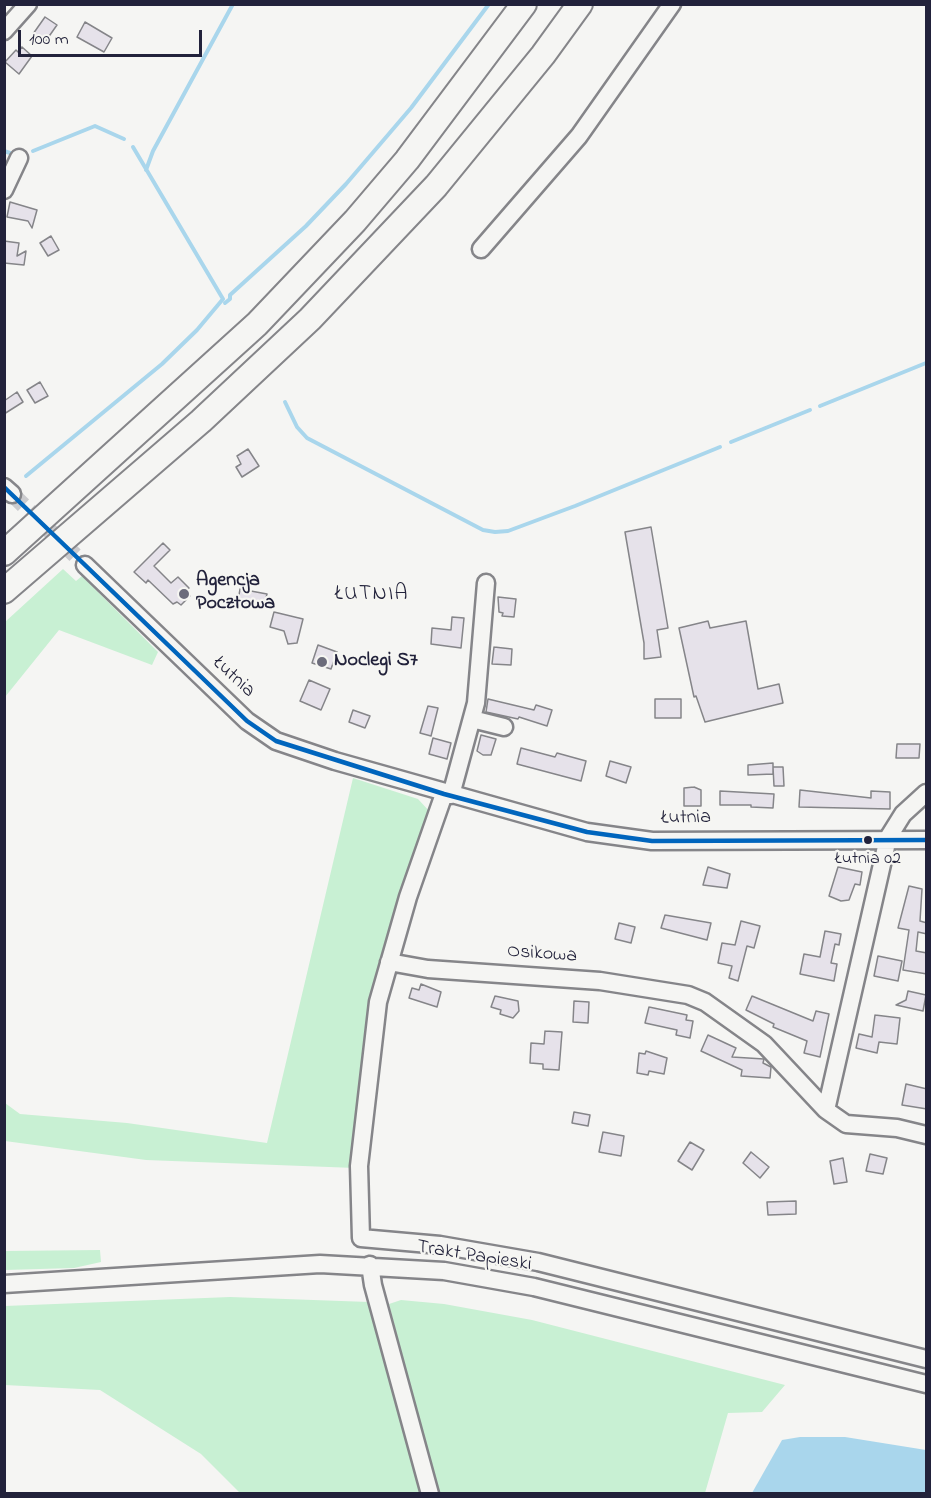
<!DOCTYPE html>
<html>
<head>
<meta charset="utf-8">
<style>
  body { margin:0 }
  #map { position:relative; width:931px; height:1498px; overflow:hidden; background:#f5f5f3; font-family:"Indie Flower",sans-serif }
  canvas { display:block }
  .frame { position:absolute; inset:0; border:6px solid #22223b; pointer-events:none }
  .scale { position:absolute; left:18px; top:30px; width:184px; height:27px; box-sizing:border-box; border:3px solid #22223b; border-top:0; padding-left:8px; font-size:18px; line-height:21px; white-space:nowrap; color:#22223b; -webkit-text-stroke:4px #f6f6f2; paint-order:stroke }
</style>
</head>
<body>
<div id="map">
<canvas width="931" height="1498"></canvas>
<div class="frame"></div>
<div class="scale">100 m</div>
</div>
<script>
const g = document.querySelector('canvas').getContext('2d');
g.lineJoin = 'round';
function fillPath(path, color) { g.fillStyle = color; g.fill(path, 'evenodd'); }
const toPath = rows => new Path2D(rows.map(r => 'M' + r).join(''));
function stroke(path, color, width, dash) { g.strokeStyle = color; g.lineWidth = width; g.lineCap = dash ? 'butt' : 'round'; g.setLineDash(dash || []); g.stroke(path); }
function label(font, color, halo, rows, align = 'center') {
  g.font = font + ' "Indie Flower",sans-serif'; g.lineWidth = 4.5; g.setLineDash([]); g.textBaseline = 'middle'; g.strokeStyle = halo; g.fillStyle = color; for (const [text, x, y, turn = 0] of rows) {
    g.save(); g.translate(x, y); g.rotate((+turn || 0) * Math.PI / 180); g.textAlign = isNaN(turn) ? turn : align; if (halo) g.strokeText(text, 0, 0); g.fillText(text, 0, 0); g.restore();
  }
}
fillPath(toPath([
  [63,569,76,581,82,576,158,652,152,665,59,630,5,697,5,622],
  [353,778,418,799,431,813,398,910,355,1168,146,1160,5,1141,5,1103,20,1114,127,1123,267,1143],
  [100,1250,101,1262,74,1268,5,1270,5,1251],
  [230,1297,369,1302,420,1493,240,1493,201,1454,100,1390,5,1385,5,1306],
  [401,1300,444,1304,532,1320,785,1385,762,1412,728,1413,705,1493,438,1493,389,1304]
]), '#c8f0d3');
fillPath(toPath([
  [800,1437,845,1437,926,1450,926,1493,752,1493,782,1440]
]), '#a9d6ec');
stroke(toPath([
  [133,147,223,299],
  [4,151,10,153],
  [33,151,95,126,124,139],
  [146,170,153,151,233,4],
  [225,303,230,299,230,295,306,226,346,184,411,108,489,4],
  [285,402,297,427,307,438,483,530,495,532,508,531,575,506,720,447],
  [820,406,926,363],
  [731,442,810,410],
  [26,476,162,364,197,330,223,299]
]), '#a9d6ec', 4);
const building = toPath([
  [45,17,57,25,45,42,33,34,45,17],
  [85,22,112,38,104,52,77,37,85,22],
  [22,47,32,56,19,74,5,62,16,50,18,52,22,47],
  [10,202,37,210,32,228,28,221,7,217,10,202],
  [51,236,59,250,48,256,40,243,51,236],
  [4,241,19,243,17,256,26,251,24,265,4,263,4,241],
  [40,382,48,396,35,403,27,390,40,382],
  [17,392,23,402,4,414,4,401,17,392],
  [248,449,259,466,242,477,236,467,241,464,237,456,248,449],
  [651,527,668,628,657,630,661,657,644,659,644,643,625,532,651,527],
  [163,543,170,550,154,566,171,583,178,577,189,588,186,591,190,596,181,605,177,602,173,604,148,580,146,583,134,572,163,543],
  [240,589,267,594,264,606,238,601,240,589],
  [498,597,516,599,514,617,502,616,503,613,499,612,498,597],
  [274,612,303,619,297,643,288,644,284,631,270,627,274,612],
  [452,617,464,618,461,648,431,644,432,628,451,630,452,617],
  [708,621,710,628,746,621,758,689,779,684,783,703,705,722,696,696,694,697,679,628,708,621],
  [318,645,337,652,331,669,312,663,318,645],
  [494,647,512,649,511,665,492,664,494,647],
  [309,680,330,689,321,710,300,701,309,680],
  [488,699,534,710,536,705,552,710,547,726,519,717,518,719,486,712,488,699],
  [655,699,681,699,681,718,655,718,655,699],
  [428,706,438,708,431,736,420,733,428,706],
  [353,710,370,716,365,728,349,722,353,710],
  [481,735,496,739,491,755,483,755,477,751,481,735],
  [433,738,451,743,447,759,429,754,433,738],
  [897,744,920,744,919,758,896,758,897,744],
  [521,748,555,757,557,753,586,761,581,781,517,764,521,748],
  [610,761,631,767,626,783,606,776,610,761],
  [773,763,773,774,748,775,748,765,773,763],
  [773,767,783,767,784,786,774,786,773,767],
  [694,787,701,790,701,806,684,806,684,788,694,787],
  [800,790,871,798,871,791,890,792,890,809,799,807,800,790],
  [720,791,774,794,773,808,751,807,751,805,720,805,720,791],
  [708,867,730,874,727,888,703,885,708,867],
  [838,867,862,872,860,885,855,884,849,900,841,901,829,896,838,867],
  [909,886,922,889,920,921,927,923,927,934,918,932,916,951,927,953,927,974,903,970,909,930,898,928,909,886],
  [665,915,711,923,707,940,661,928,665,915],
  [741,921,760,926,754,948,747,946,738,981,729,978,732,966,718,963,722,943,735,945,741,921],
  [619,923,635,927,631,943,615,939,619,923],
  [825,931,841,934,839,945,835,944,831,963,837,964,834,981,800,974,804,954,820,957,825,931],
  [878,956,902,961,898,981,874,976,878,956],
  [421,984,441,992,437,1007,409,998,412,988,419,990,421,984],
  [908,991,926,995,923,1011,896,1005,906,1000,908,991],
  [495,996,518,1001,519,1011,513,1018,500,1014,501,1010,491,1007,495,996],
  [752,996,813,1021,816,1011,829,1014,820,1057,804,1053,807,1041,773,1027,774,1024,746,1010,752,996],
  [574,1001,589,1002,588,1023,573,1022,574,1001],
  [649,1007,687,1015,686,1020,693,1021,690,1038,676,1035,677,1030,645,1023,649,1007],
  [875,1015,900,1018,897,1044,879,1042,877,1053,856,1048,859,1034,872,1037,875,1015],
  [545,1031,562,1032,559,1070,543,1069,543,1064,530,1063,531,1043,544,1044,545,1031],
  [708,1035,736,1048,732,1057,764,1059,763,1063,771,1067,770,1078,741,1076,742,1070,701,1051,708,1035],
  [646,1051,667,1058,664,1074,649,1071,648,1075,637,1073,639,1053,645,1054,646,1051],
  [906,1084,927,1089,927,1109,902,1105,906,1084],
  [574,1112,590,1115,588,1126,572,1123,574,1112],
  [603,1132,624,1136,621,1156,599,1152,603,1132],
  [690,1142,704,1150,692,1170,678,1161,690,1142],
  [751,1152,769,1167,760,1178,743,1163,751,1152],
  [870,1154,887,1158,883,1174,866,1171,870,1154],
  [843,1158,847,1182,834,1184,830,1161,843,1158],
  [796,1201,796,1214,768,1215,767,1202,796,1201]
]);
fillPath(building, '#e6e2ea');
stroke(building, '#858589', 1.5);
stroke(toPath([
  [12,494,85,565]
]), '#cbcbce', 16, [16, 8]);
const minor = toPath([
  [4,31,28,4],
  [4,190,19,158],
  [481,249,579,136,672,4],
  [4,487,12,494],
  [85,565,247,721,276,741,335,761,587,832,652,841,926,840],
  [472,719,504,727],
  [444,794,408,897,378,1002,359,1166,361,1238,440,1245,538,1262,926,1359],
  [451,795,476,703,486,583],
  [389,962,428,969,600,981,688,995,705,1002,764,1044,826,1110,888,838,903,814,926,793],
  [826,1110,846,1124,897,1128,926,1135],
  [370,1265,373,1285,430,1494],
  [4,1284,320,1264,444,1271,534,1287,926,1384]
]);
const highway = toPath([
  [4,553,257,324,355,221,407,160,524,4],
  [4,591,201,421,310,319,436,186,543,55,580,4]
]);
stroke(minor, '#858589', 21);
stroke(highway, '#858589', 28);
stroke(minor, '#f5f5f3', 16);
stroke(highway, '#f5f5f3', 24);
stroke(toPath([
  [4,487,247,721,276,741,444,794,587,832,652,841,926,840]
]), '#0065bd', 4.5);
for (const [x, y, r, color] of [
  [184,594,6,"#6c6c7b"],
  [322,662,6,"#6c6c7b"],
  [868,840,5,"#22223b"]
]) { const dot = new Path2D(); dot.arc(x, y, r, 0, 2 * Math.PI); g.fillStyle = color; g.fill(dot); stroke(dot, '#f6f6f2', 2); }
label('18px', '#22223b', '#f6f6f2', [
  ["Łutnia 02",868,860]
]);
label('bold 20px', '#22223b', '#f6f6f2', [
  ["Agencja",196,582],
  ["Pocztowa",196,605],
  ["Noclegi S7",334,662]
], 'left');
label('20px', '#22223b', '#f6f6f2', [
  ["Łutnia",233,678,43],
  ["Łutnia",686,819,-1],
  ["Osikowa",542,955,4],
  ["Trakt Papieski",474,1257,9]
]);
g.letterSpacing = '1.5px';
label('21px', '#22223b', '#f6f6f2', [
  ["ŁUTNIA",372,596]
]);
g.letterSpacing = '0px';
</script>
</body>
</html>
